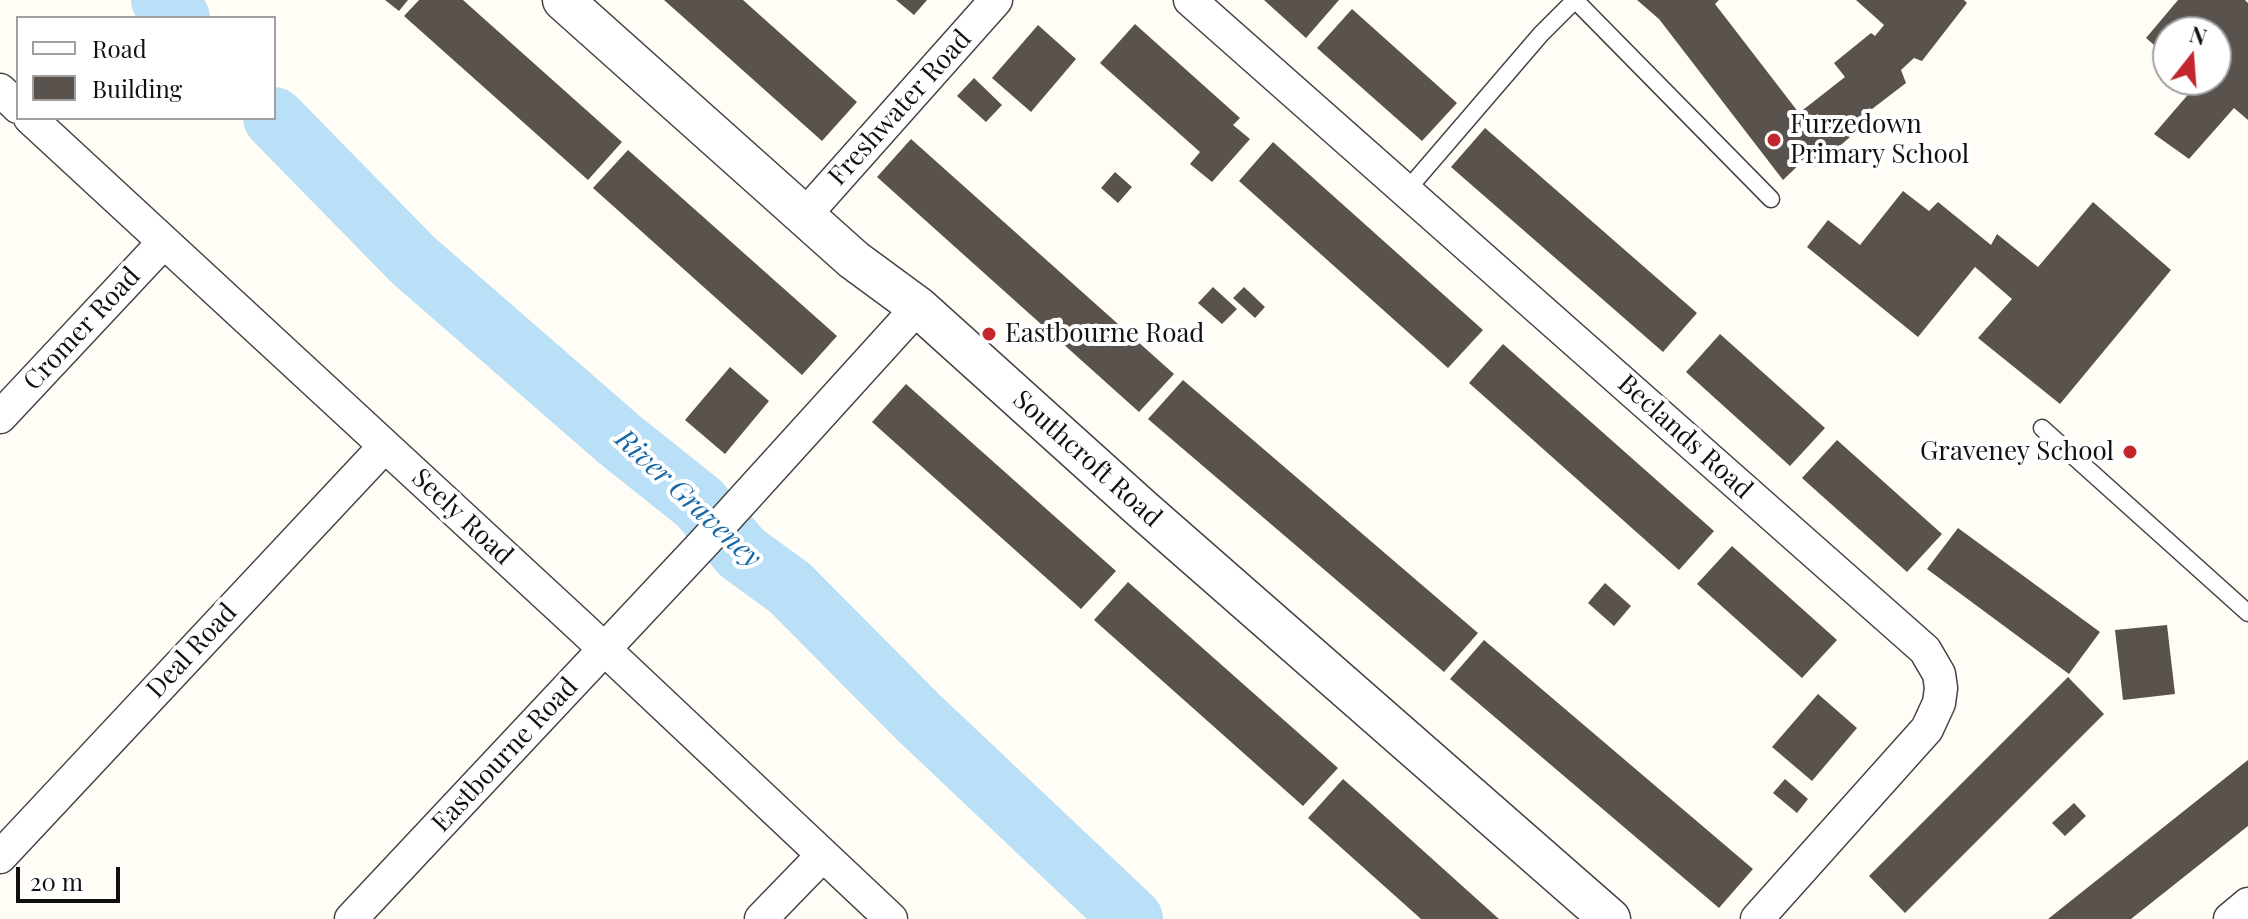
<!DOCTYPE html>
<html>
<head>
<meta charset="utf-8">
<style>
  body { margin:0 }
  #map { position:relative; width:2248px; height:919px; overflow:hidden; background:#fffdf5; font-family:"Playfair Display",serif }
  canvas { display:block }
  .legend { position:absolute; left:16px; top:16px; width:260px; height:104px; box-sizing:border-box; background:#fff; border:2px solid #a0a0a0; margin:0; padding:10px 14px; list-style:none; font-size:24px; color:#111 }
  .legend li { display:flex; align-items:center; gap:16px; height:40px }
  .legend b { width:40px; border:2px solid #a0a0a0 }
  .north { position:absolute; left:2152px; top:16px; width:80px; height:80px; box-sizing:border-box; background:#fff; border:2px solid #a0a0a0; border-radius:50%; rotate:17deg; font-size:22px; font-weight:700; line-height:32px; text-align:center; color:#111 }
  .north::after { content:''; display:block; margin:auto; width:28px; height:36px; background:#c4262e; clip-path:polygon(50% 0,100% 100%,50% 72%,0 100%) }
  .scale { position:absolute; left:16px; top:867px; width:104px; height:36px; box-sizing:border-box; border:4px solid #111; border-top:0; padding-left:10px; font-size:24px; line-height:28px; white-space:nowrap; color:#111; -webkit-text-stroke:6px #fff; paint-order:stroke }
</style>
</head>
<body>
<div id="map">
<canvas width="2248" height="919"></canvas>
<ul class="legend">
<li><b style="height:10px;background:#fff"></b>Road</li>
<li><b style="height:22px;background:#5a524d"></b>Building</li>
</ul>
<div class="north">N</div>
<div class="scale">20 m</div>
</div>
<script>
const g = document.querySelector('canvas').getContext('2d');
g.lineJoin = 'round';
const toPath = rows => new Path2D(rows.map(r => 'M' + r).join(''));
function stroke(path, color, width, dash) { g.strokeStyle = color; g.lineWidth = width; g.lineCap = dash ? 'butt' : 'round'; g.setLineDash(dash || []); g.stroke(path); }
function fillPath(path, color) { g.fillStyle = color; g.fill(path, 'evenodd'); }
function label(font, color, halo, rows, align = 'center') {
  g.font = font + ' "Playfair Display",serif'; g.lineWidth = 8; g.setLineDash([]); g.textBaseline = 'middle'; g.strokeStyle = halo; g.fillStyle = color; for (const [text, x, y, turn = 0] of rows) {
    g.save(); g.translate(x, y); g.rotate((+turn || 0) * Math.PI / 180); g.textAlign = isNaN(turn) ? turn : align; if (halo) g.strokeText(text, 0, 0); g.fillText(text, 0, 0); g.restore();
  }
}
stroke(toPath([
  [162,0,179,18],
  [274,118,413,260,620,440,699,503,742,553,790,588,919,718,1132,919]
]), '#b9e0f7', 62);
fillPath(toPath([
  [385,0,408,0,399,11],
  [419,0,463,0,622,142,588,180,404,16],
  [664,0,743,0,857,102,822,141],
  [896,0,927,0,914,15],
  [1264,0,1339,0,1306,38],
  [1637,0,1719,0,1715,4,1799,113,1845,77,1834,63,1871,33,1875,36,1884,25,1856,0,1964,0,1967,3,1922,61,1914,58,1901,70,1906,83,1859,119,1863,126,1815,167,1806,158,1783,180,1659,19],
  [2178,0,2245,0,2248,3,2248,120,2234,108,2189,159,2154,134,2198,83,2195,80,2216,80,2216,32,2168,32,2168,57,2146,38],
  [1352,9,1457,103,1422,141,1317,48],
  [1135,24,1240,118,1233,125,1250,139,1212,182,1190,164,1200,152,1100,63],
  [1038,25,1076,59,1031,112,992,78],
  [974,78,1002,105,986,122,957,96],
  [1485,128,1697,313,1663,352,1451,167],
  [911,139,1174,374,1139,412,877,177],
  [1273,142,1483,330,1448,368,1239,181],
  [628,150,837,336,802,375,593,188],
  [1115,172,1132,187,1118,203,1101,188],
  [1903,191,1929,211,1938,202,1991,245,1997,234,2038,267,2093,202,2171,270,2060,404,1978,338,2012,299,1975,267,1918,337,1807,247,1828,220,1860,245],
  [1213,287,1237,309,1222,324,1198,303],
  [1244,287,1265,307,1255,318,1233,298],
  [1720,334,1825,428,1790,466,1686,372],
  [1503,344,1714,531,1679,570,1469,383],
  [730,367,769,401,725,454,685,420],
  [1183,380,1478,633,1444,672,1148,419],
  [906,384,1116,571,1081,609,872,422],
  [1837,440,1942,534,1907,572,1802,478],
  [1958,528,2100,632,2069,674,1927,569],
  [1732,546,1837,640,1802,678,1697,584],
  [1128,582,1338,768,1303,806,1094,620],
  [1605,583,1631,606,1614,626,1588,603],
  [2167,625,2175,694,2123,700,2115,630],
  [1484,640,1753,869,1719,908,1450,679],
  [2068,677,2104,714,1905,913,1869,876],
  [1818,694,1857,728,1812,781,1772,747],
  [2248,760,2248,826,2199,865,2131,919,2048,919],
  [1343,779,1369,802,1499,919,1421,919,1308,818],
  [1785,779,1808,799,1797,813,1773,793],
  [2074,803,2086,816,2065,836,2052,823]
]), '#5a524d');
const service = toPath([
  [1575,0,1771,199],
  [1407,190,1541,34,1575,0],
  [2042,428,2248,613]
]);
const minor = toPath([
  [1190,0,1925,650,1939,674,1941,688,1939,703,1927,729,1757,919],
  [0,90,18,107],
  [30,118,582,628,891,919],
  [804,216,996,0],
  [0,417,164,242],
  [0,857,385,446],
  [351,919,703,544,918,307],
  [761,919,823,855],
  [2230,919,2248,904]
]);
const tertiary = toPath([
  [563,0,854,260,918,307,1142,509,1610,919]
]);
stroke(service, '#444', 19);
stroke(minor, '#444', 35);
stroke(tertiary, '#444', 43);
stroke(service, '#fff', 16);
stroke(minor, '#fff', 32);
stroke(tertiary, '#fff', 40);
for (const [x, y, r, color] of [
  [1774,140,8,"#c4262e"],
  [989,334,8,"#c4262e"],
  [2130,452,8,"#c4262e"]
]) { const dot = new Path2D(); dot.arc(x, y, r, 0, 2 * Math.PI); g.fillStyle = color; g.fill(dot); stroke(dot, '#fff', 3); }
label('26px', '#111', '#fff', [
  ["Freshwater Road",900,108,-48],
  ["Cromer Road",82,329,-47],
  ["Beclands Road",1685,437,42],
  ["Southcroft Road",1087,459,42],
  ["Seely Road",462,517,43],
  ["Deal Road",192,651,-47],
  ["Eastbourne Road",505,755,-47]
]);
label('26px', '#111', '#fff', [
  ["Furzedown",1790,125],
  ["Primary School",1790,155],
  ["Eastbourne Road",1005,334],
  ["Graveney School",2114,452,"right"]
], 'left');
label('italic 28px', '#1768a6', '#fff', [
  ["River Graveney",688,499,43]
]);
</script>
</body>
</html>
